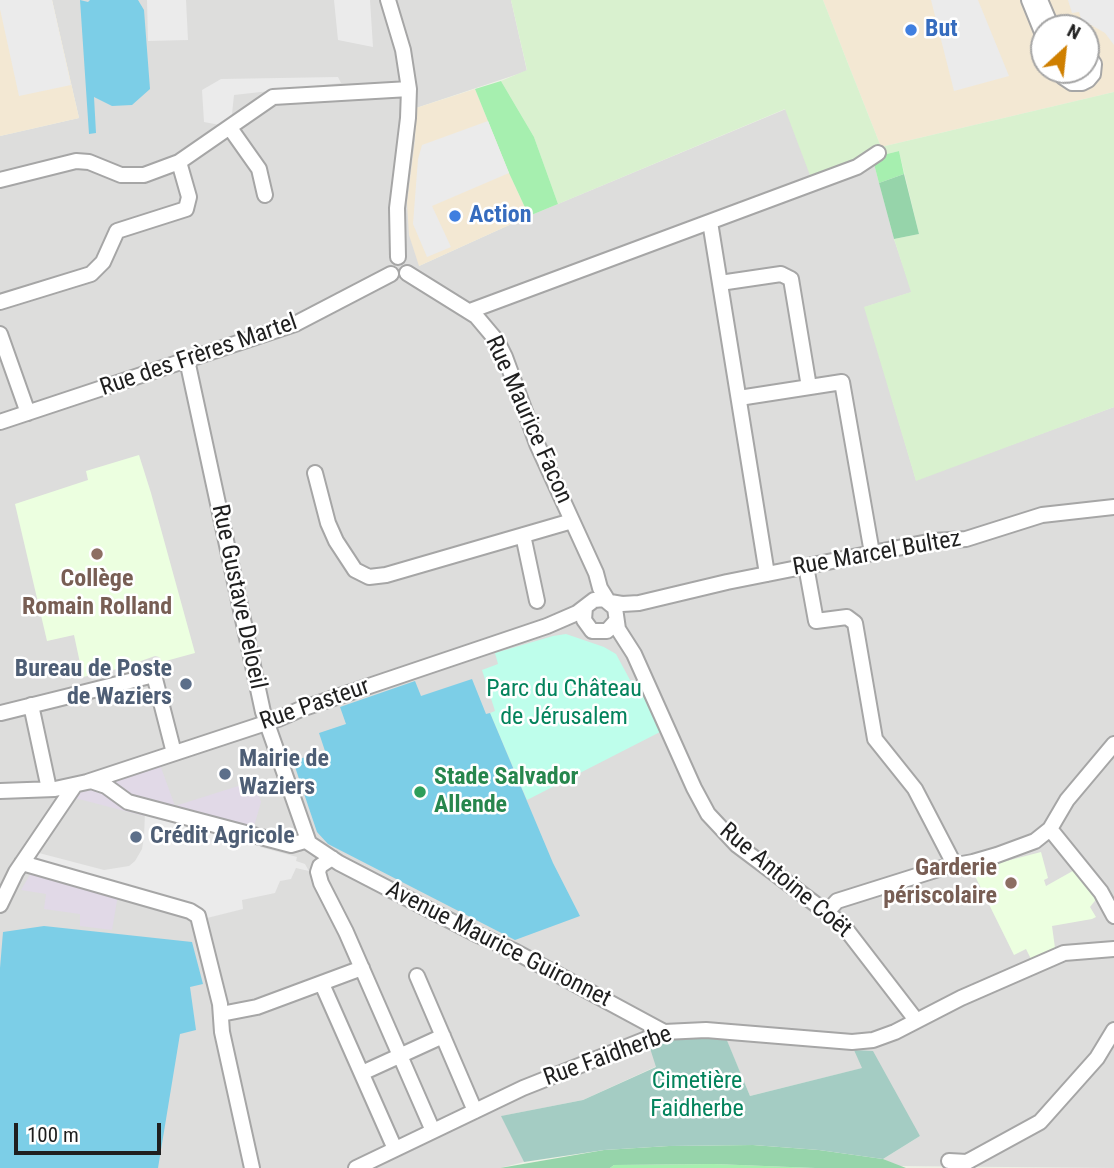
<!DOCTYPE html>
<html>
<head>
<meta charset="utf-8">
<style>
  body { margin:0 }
  #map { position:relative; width:1114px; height:1168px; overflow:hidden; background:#edf1e5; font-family:"Roboto Condensed",sans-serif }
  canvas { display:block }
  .north { position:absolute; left:1030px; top:14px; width:70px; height:70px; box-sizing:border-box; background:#fff; border:2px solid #a5a5a5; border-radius:50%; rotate:27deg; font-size:19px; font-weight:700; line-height:28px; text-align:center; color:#1f1f1f }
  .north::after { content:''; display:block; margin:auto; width:24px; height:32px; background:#cf7f00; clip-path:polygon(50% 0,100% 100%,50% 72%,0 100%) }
  .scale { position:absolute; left:14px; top:1123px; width:147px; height:32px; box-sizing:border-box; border:4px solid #1f1f1f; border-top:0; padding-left:9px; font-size:21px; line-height:24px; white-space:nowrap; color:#1f1f1f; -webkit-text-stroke:5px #fff; paint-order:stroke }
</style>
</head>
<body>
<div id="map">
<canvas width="1114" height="1168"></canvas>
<div class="north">N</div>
<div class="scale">100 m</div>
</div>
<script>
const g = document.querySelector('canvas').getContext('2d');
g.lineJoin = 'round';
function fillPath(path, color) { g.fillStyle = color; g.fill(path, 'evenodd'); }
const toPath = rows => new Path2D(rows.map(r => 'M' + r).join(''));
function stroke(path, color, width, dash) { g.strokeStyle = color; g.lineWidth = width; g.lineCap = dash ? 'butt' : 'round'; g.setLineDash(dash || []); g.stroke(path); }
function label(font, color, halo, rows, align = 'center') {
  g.font = font + ' "Roboto Condensed",sans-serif'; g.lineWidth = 5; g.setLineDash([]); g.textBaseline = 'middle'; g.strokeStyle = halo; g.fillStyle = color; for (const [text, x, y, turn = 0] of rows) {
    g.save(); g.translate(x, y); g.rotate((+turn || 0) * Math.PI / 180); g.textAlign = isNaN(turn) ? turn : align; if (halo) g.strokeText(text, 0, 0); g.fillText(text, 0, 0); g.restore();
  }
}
fillPath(toPath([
  [52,0,511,0,527,71,416,108,415,140,419,266,529,216,786,109,873,160,894,239,912,292,865,307,916,480,1114,407,1114,1168,898,1166,883,1159,920,1136,863,1068,750,1096,726,1039,650,1045,657,1066,583,1100,502,1116,524,1162,500,1168,0,1168,0,136,79,118]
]), '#dddddc');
fillPath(toPath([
  [0,0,52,0,79,118,0,136],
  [823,0,1114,0,1114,92,881,147],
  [1044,28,1086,28,1086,70,1044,70],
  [475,89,509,173,529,216,419,266,409,235,407,203,415,140,416,108]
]), '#f3e8d3');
fillPath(toPath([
  [139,455,151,493,195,653,162,662,159,657,155,656,138,662,138,664,83,677,74,635,47,641,15,504,88,480,86,471],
  [1041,852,1048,878,1044,880,1046,886,1078,868,1098,897,1090,907,1096,917,1092,919,1052,926,1055,948,1031,959,1026,949,1014,955,972,870]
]), '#ecffe0');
fillPath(toPath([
  [511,0,823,0,881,147,1114,92,1114,407,916,481,864,307,911,292,894,239,919,234,899,151,855,162,811,178,785,109,558,204,534,137,501,81,527,70]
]), '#d9f1cf');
fillPath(toPath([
  [501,81,534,137,558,204,529,216,509,173,475,89],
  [899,151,904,174,879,183,873,160,879,156],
  [714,1164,815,1168,610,1168,614,1165]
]), '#a6efaf');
fillPath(toPath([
  [904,174,919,234,894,239,879,183],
  [753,1145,819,1150,883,1159,906,1168,815,1168,714,1164,614,1165,610,1168,500,1168,604,1150,669,1146]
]), '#96d4aa');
fillPath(toPath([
  [684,1038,726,1038,750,1096,862,1068,854,1050,873,1051,920,1136,883,1159,819,1150,753,1145,669,1146,604,1150,524,1162,501,1116,583,1100,656,1067,649,1045]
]), '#a4ccc3');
fillPath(toPath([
  [566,634,604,647,616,654,630,680,636,681,660,732,527,800,490,713,495,711,482,670,498,664,495,653,553,636]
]), '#befeeb');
fillPath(toPath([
  [80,0,88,2,90,0,138,0,144,10,150,89,132,105,112,106,94,97,96,133,89,134],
  [472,679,486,714,490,713,553,863,580,916,515,940,328,844,317,832,293,761,325,751,319,733,346,724,340,707,415,681,421,696],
  [44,926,192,942,203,984,190,987,196,1030,180,1034,158,1168,0,1168,0,968,3,932]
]), '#7ccee7');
fillPath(toPath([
  [0,0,52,0,71,85,19,96,0,9],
  [147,0,186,0,188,40,148,41],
  [334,0,370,0,373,47,338,40],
  [931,0,978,0,1009,76,954,91],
  [1068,0,1114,0,1114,45,1105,33,1081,19,1079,12,1072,13],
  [338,77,341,83,234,95,232,114,220,125,204,122,202,90,221,79],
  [488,121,509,173,432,206,451,247,427,257,413,224,418,159,422,145],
  [145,812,263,844,260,847,297,857,296,861,305,864,309,871,296,868,291,879,280,881,275,893,242,900,243,909,203,919,34,865,39,853,104,870,129,866,135,861,142,849,144,837]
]), '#ebebeb');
fillPath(toPath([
  [159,762,175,806,254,781,261,802,250,840,145,812,144,816,75,798,82,790],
  [32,871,118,895,112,930,80,926,80,914,44,909,46,894,21,890]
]), '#e1d9e7');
const minor = toPath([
  [388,0,403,50,409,89,408,118,397,208,398,257],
  [1029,0,1044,37],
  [1040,0,1052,28],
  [1060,70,1063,77,1072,83,1082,83,1088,80,1093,74,1094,64,1086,52],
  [230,128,259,169,265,195],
  [0,180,76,161,89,162,121,175,144,175,179,162,273,97,409,89],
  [710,222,767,574],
  [407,273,476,316,497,341,505,357,537,444,596,573,600,588,608,601],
  [720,283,781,274,791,279,809,387],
  [0,302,91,274,103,262,117,231,186,209,189,197,179,162],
  [470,311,857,167,878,153],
  [0,334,28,413],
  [187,360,263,712,309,843,339,863,476,934,514,951,664,1032],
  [739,398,842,382,872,553],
  [0,422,295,324,391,274],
  [315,473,328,523,336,541,355,570,369,577,386,575,572,521],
  [523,535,537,601],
  [806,566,816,621,847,617,855,623,875,739,915,789,954,864],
  [610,602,622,604,639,603,727,582,933,541,966,539,1042,515,1114,507],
  [585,607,584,620,592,631,607,631,616,621],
  [31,705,49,789],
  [1,713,154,675,174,753],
  [91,781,106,786,128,802,291,845,308,840],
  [0,791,55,789,87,782,278,719,301,709,547,626,577,613,594,600,604,599,615,608,618,629,634,654,694,788,708,814,737,845,842,924,916,1020],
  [1050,829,1101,892,1114,916],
  [332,858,320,866,318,872,321,883,346,932,433,1131],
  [22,863,190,911,198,916,220,1004,222,1032,252,1168],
  [0,905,16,872,75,785],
  [827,912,837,901,945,867,973,862,997,855,1035,841,1050,829,1067,800,1114,744],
  [417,976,475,1111],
  [322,984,395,1149],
  [221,1014,257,1007,362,968],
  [362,1073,443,1036],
  [949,1161,967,1162,1040,1122,1097,1058,1114,1030],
  [356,1168,523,1088,664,1032,706,1030,852,1042,873,1040,895,1032,961,998,1064,953,1114,949]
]);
stroke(minor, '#a6a6a6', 18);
stroke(minor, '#fff', 14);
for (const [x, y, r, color] of [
  [911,30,7,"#3f7fe0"],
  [455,216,7,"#3f7fe0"],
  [97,554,7,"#8d6e63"],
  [186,684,7,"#5c6f8a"],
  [225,774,7,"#5c6f8a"],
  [420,792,7,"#2e9e5b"],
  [136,837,7,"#5c6f8a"],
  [1011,883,7,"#8d6e63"]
]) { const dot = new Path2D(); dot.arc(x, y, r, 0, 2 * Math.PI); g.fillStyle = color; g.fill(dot); stroke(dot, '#fff', 2.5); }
label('bold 24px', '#366cbe', '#fff', [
  ["But",925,30],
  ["Action",469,216]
], 'left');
label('24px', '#1f1f1f', '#fff', [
  ["Rue des Frères Martel",199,356,-19],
  ["Rue Maurice Facon",528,420,66],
  ["Rue Marcel Bultez",877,554,-10],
  ["Rue Gustave Deloeil",238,597,78],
  ["Rue Pasteur",315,705,-19],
  ["Rue Antoine Coët",785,881,40],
  ["Avenue Maurice Guironnet",498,945,27],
  ["Rue Faidherbe",608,1057,-20]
]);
label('bold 24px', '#785e54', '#fff', [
  ["Collège",97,580],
  ["Romain Rolland",97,608],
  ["Garderie",997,869,"right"],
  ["périscolaire",997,897,"right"]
]);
label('bold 24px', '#4e5e75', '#fff', [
  ["Bureau de Poste",172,670,"right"],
  ["de Waziers",172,698,"right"],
  ["Mairie de",239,760],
  ["Waziers",239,788],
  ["Crédit Agricole",150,837]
], 'left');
label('24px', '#03835c', '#fff', [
  ["Parc du Château",564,690],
  ["de Jérusalem",564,718],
  ["Cimetière",697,1082],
  ["Faidherbe",697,1110]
]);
label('bold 24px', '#27864d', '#fff', [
  ["Stade Salvador",434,778],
  ["Allende",434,806]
], 'left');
</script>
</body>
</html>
